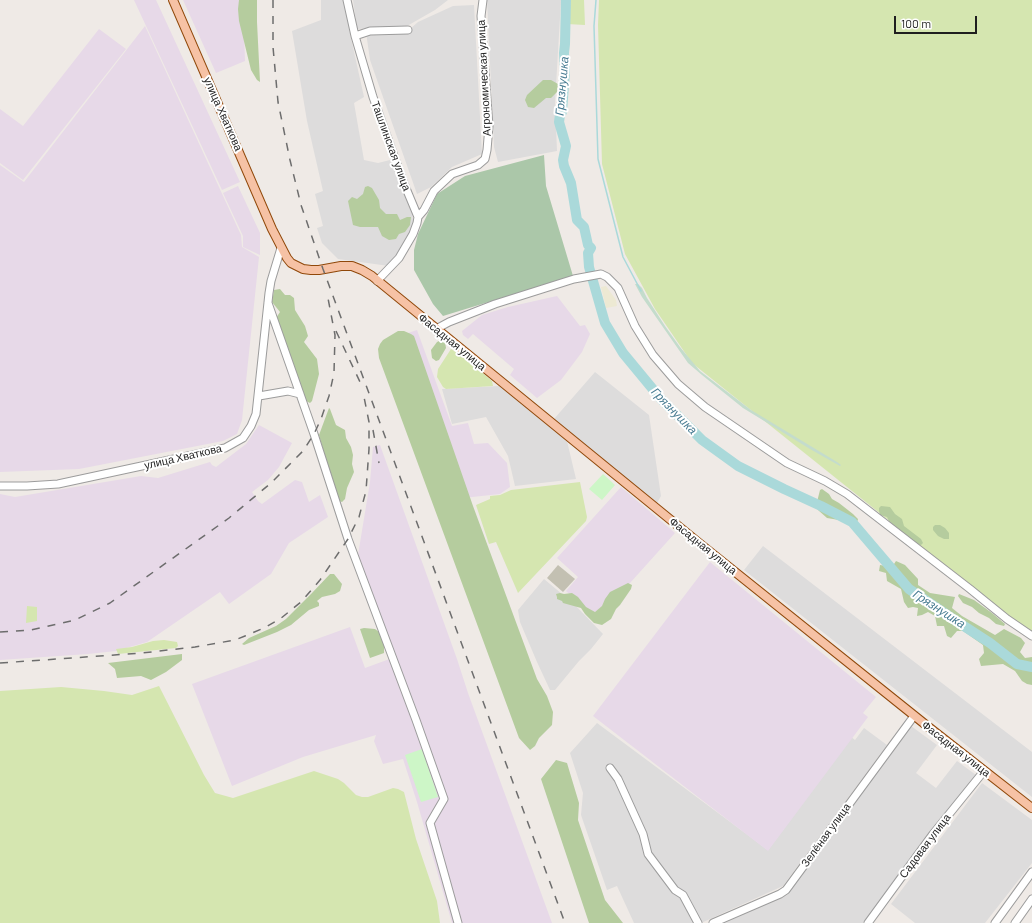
<!DOCTYPE html>
<html>
<head>
<meta charset="utf-8">
<style>
  body { margin:0 }
  #map { position:relative; width:1032px; height:923px; overflow:hidden; background:#efeae6; font-family:Barlow,sans-serif }
  canvas { display:block }
  .scale { position:absolute; left:894px; top:16px; width:83px; height:18px; box-sizing:border-box; border:2px solid #1f1f1f; border-top:0; padding-left:5px; font-size:12px; line-height:14px; white-space:nowrap; color:#1f1f1f; -webkit-text-stroke:3px #fff; paint-order:stroke }
</style>
</head>
<body>
<div id="map">
<canvas width="1032" height="923"></canvas>
<div class="scale">100 m</div>
</div>
<script>
const g = document.querySelector('canvas').getContext('2d');
g.lineJoin = 'round';
function fillPath(path, color) { g.fillStyle = color; g.fill(path, 'evenodd'); }
const toPath = rows => new Path2D(rows.map(r => 'M' + r).join(''));
function stroke(path, color, width, dash) { g.strokeStyle = color; g.lineWidth = width; g.lineCap = dash ? 'butt' : 'round'; g.setLineDash(dash || []); g.stroke(path); }
function label(font, color, halo, rows, align = 'center') {
  g.font = font + ' Barlow,sans-serif'; g.lineWidth = 4; g.setLineDash([]); g.textBaseline = 'middle'; g.strokeStyle = halo; g.fillStyle = color; for (const [text, x, y, turn = 0] of rows) {
    g.save(); g.translate(x, y); g.rotate((+turn || 0) * Math.PI / 180); g.textAlign = isNaN(turn) ? turn : align; if (halo) g.strokeText(text, 0, 0); g.fillText(text, 0, 0); g.restore();
  }
}
fillPath(toPath([
  [321,0,346,0,349,29,364,97,354,103,364,160,378,163,390,160,412,213,414,226,389,266,338,259,322,243,317,228,323,226,315,194,323,191,307,121,292,31,321,20],
  [353,0,448,0,435,10,407,26,357,29],
  [487,0,561,0,555,103,557,151,498,162,494,147],
  [474,5,482,154,452,167,431,187,417,194,370,60,366,32,410,29,418,22,453,6],
  [595,372,649,415,661,496,657,503,554,419],
  [499,386,567,441,576,479,515,486,508,456,486,417,452,424,442,389],
  [763,546,1032,752,1032,797,744,570],
  [544,579,574,604,603,634,591,649,579,661,555,690,550,690,537,662,520,622,518,610],
  [597,723,768,850,850,736,855,740,864,728,887,745,783,886,701,923,634,923,617,886,607,890,581,815,583,793,570,753],
  [911,726,937,745,916,773,936,788,957,761,976,775,863,923,722,923,787,895],
  [982,783,1032,820,1032,863,985,923,915,923,891,904]
]), '#dddcdc');
fillPath(toPath([
  [134,0,156,0,240,182,222,190],
  [183,0,243,0,245,61,216,73],
  [145,26,241,235,242,247,259,257,242,420,237,434,223,441,79,469,0,472,0,165,24,182],
  [99,29,126,49,23,180,0,163,0,109,23,126],
  [238,186,260,233,260,255,243,247,243,236,223,193],
  [557,296,580,326,585,325,590,334,582,352,561,380,537,398,510,375,514,369,473,334,468,339,463,335,462,331,482,315,508,307],
  [417,330,452,426,468,423,474,444,488,443,507,463,510,487,500,494,463,498,405,334],
  [259,425,292,443,279,467,268,480,252,492,258,501,262,504,295,480,302,482,309,502,320,495,328,517,289,543,271,574,229,604,220,592,147,642,116,651,88,654,0,660,0,494,15,497,141,476,158,478,210,462,212,465,216,467,246,444],
  [380,445,457,659,468,693,552,923,452,923,417,802,403,759,383,764,374,741,376,735,303,757,232,786,192,684,350,627,365,668,395,657,358,555,370,482,373,447],
  [621,487,675,533,630,583,592,615,566,591,578,577,557,558],
  [710,562,876,697,863,713,868,717,768,851,593,716]
]), '#e7d9e8');
fillPath(toPath([
  [558,565,575,579,563,592,547,578]
]), '#c3c0b2');
fillPath(toPath([
  [606,286,616,300,617,306,606,308,601,287]
]), '#ede9d3');
fillPath(toPath([
  [569,0,584,0,585,25,567,24],
  [599,0,1032,0,1032,632,1002,611,692,363,655,309,625,254,602,164,598,25],
  [451,349,463,356,492,381,493,386,446,389,443,387,437,377,438,369],
  [580,482,587,517,586,521,518,593,496,542,489,544,476,505,490,499,490,496,500,495,511,490],
  [27,606,37,607,37,621,26,623],
  [164,640,177,642,178,646,176,648,118,654,116,649,132,647,153,641],
  [159,686,204,775,215,793,233,798,314,771,338,779,344,783,356,795,362,797,368,797,393,788,398,789,404,792,416,839,437,901,440,923,0,923,0,691,61,687,104,691,132,695]
]), '#d5e6b0');
fillPath(toPath([
  [239,0,257,0,257,22,260,82,257,80,251,70,239,21,238,9],
  [543,80,551,80,558,84,557,92,551,98,546,98,534,108,528,107,525,100,527,95],
  [368,186,372,188,379,200,380,208,386,214,397,214,400,220,407,217,411,217,410,225,405,232,399,234,396,239,389,240,382,236,378,227,360,227,353,225,348,201,352,197,357,199,363,194,365,187],
  [280,289,285,295,290,295,294,298,295,310,305,326,308,336,304,342,317,359,319,374,312,401,310,403,304,400,276,318,280,312,272,302,274,290],
  [398,331,404,331,411,334,414,336,473,506,537,679,547,696,553,712,552,725,539,738,535,746,530,750,519,738,379,358,378,349,380,344,383,340],
  [441,340,445,342,446,348,439,360,436,361,432,358,431,350,437,342],
  [329,408,330,409,336,425,345,430,346,438,351,447,353,455,352,464,354,472,347,488,345,499,342,502,339,501,337,498,319,435],
  [822,489,829,494,832,499,839,503,853,514,858,519,857,523,827,518,818,510,816,506,820,490],
  [881,506,890,507,895,514,902,519,904,526,921,539,923,543,921,545,917,544,890,523,887,517,880,515,879,511,879,508],
  [935,525,940,525,945,528,949,533,949,539,944,539,938,536,933,530,933,527],
  [896,561,905,565,918,579,918,585,930,593,955,597,952,608,962,616,995,635,1004,629,1021,638,1025,643,1020,652,1025,658,1032,657,1032,685,1027,684,1022,681,1015,671,1003,664,981,666,979,659,984,653,983,645,963,631,957,631,951,638,947,636,944,626,937,626,935,616,928,612,922,615,917,616,918,608,913,607,908,608,904,602,901,589,887,581,886,573,879,571,880,565,892,567],
  [330,574,334,574,342,584,340,591,335,594,322,597,317,601,319,603,319,606,309,610,291,625,277,632,244,645,242,644,249,638,276,626,286,619,312,593],
  [628,583,632,585,631,589,620,605,616,609,611,619,602,625,594,623,585,614,581,608,563,603,562,601,557,599,557,597,556,594,560,593,564,594,572,593,578,597,586,607,595,612,602,606,605,599,610,592],
  [959,594,974,600,992,613,1005,624,1004,626,996,624,989,618,979,613,972,607,963,603,958,596],
  [364,628,375,629,379,632,384,644,384,653,370,658,360,629],
  [182,654,182,660,166,672,151,680,141,676,117,678,115,669,108,663],
  [556,760,567,763,579,803,578,820,605,900,623,923,589,923,541,779]
]), '#b5cc9e');
fillPath(toPath([
  [635,284,638,284,642,288,647,298,665,326,680,347,700,371,751,410,837,462,841,465,840,466,810,449,743,408,702,375,688,363,642,297]
]), '#c4dccc');
fillPath(toPath([
  [544,155,546,186,573,276,443,316,433,304,414,270,414,250,418,234,437,194,465,176]
]), '#abc7a9');
fillPath(toPath([
  [603,474,615,485,602,500,589,489],
  [422,749,438,797,421,802,405,755]
]), '#cdf6c7');
stroke(toPath([
  [596,0,594,26,598,159,623,257,641,291]
]), '#aad9da', 1.5);
stroke(toPath([
  [566,0,565,44,564,53,565,72,562,112,560,115,559,122,566,146,563,160,564,166,571,183,577,220,584,227,588,245,591,248,588,253,589,267,605,323,623,353,661,399,702,440,738,466,784,489,821,506,852,522,909,589,950,617,990,643,1017,664,1032,667]
]), '#aad9da', 10);
const minor = toPath([
  [347,0,355,36,373,97,403,181,418,217,417,223,413,234,399,258,377,281],
  [355,36,370,31,408,30],
  [418,217,424,210,434,191,452,174,478,165,485,159,487,150,489,126,481,16,483,0],
  [268,303,314,434,348,539,416,720,444,799,430,823,458,923],
  [436,329,449,322,495,304,574,279,601,274,607,277,618,288,635,326,653,355,678,384,705,407,787,463,825,481,847,494,970,589,1007,619,1032,636],
  [259,396,288,391,300,394],
  [0,486,27,486,58,484,225,448,243,438,251,426,256,414,269,293,271,281,281,248],
  [610,768,618,779,643,834,648,854,675,890,683,895,698,923],
  [713,923,780,894,786,890,914,716],
  [868,923,933,834,984,771],
  [995,923,1032,872],
  [1015,923,1032,899]
]);
const major = toPath([
  [173,0,272,229,287,258,291,263,303,269,311,270,319,270,341,266,352,266,362,270,372,276,699,543,931,729,1032,808]
]);
stroke(minor, '#9c9c9c', 9);
stroke(major, '#90480a', 10);
stroke(minor, '#fff', 7);
stroke(major, '#f6c2a5', 8);
stroke(toPath([
  [273,0,273,47,278,102,290,160,301,205,323,269,565,923],
  [336,331,360,382],
  [373,430,379,463],
  [0,632,31,630,75,620,110,603,229,518,271,483,303,451,314,434,321,419,329,396,334,373,335,335,327,293],
  [0,663,142,653,195,647,235,640,245,636,264,628,280,619,301,602,320,580,348,539,359,517,366,491,369,449,369,422,364,397]
]), '#6d6d6d', 1.5, [8, 8]);
label('11px', '#1f1f1f', '#fff', [
  ["Агрономическая улица",484,78,-93],
  ["улица Хваткова",223,114,66],
  ["Ташлинская улица",391,146,70],
  ["Фасадная улица",452,342,39],
  ["улица Хваткова",183,457,-13],
  ["Фасадная улица",703,546,39],
  ["Фасадная улица",956,749,38],
  ["Зелёная улица",826,835,-54],
  ["Садовая улица",925,846,-53]
]);
label('italic 12px', '#487c92', '#fff', [
  ["Грязнушка",562,86,-85],
  ["Грязнушка",674,411,46],
  ["Грязнушка",939,609,33]
]);
</script>
</body>
</html>
